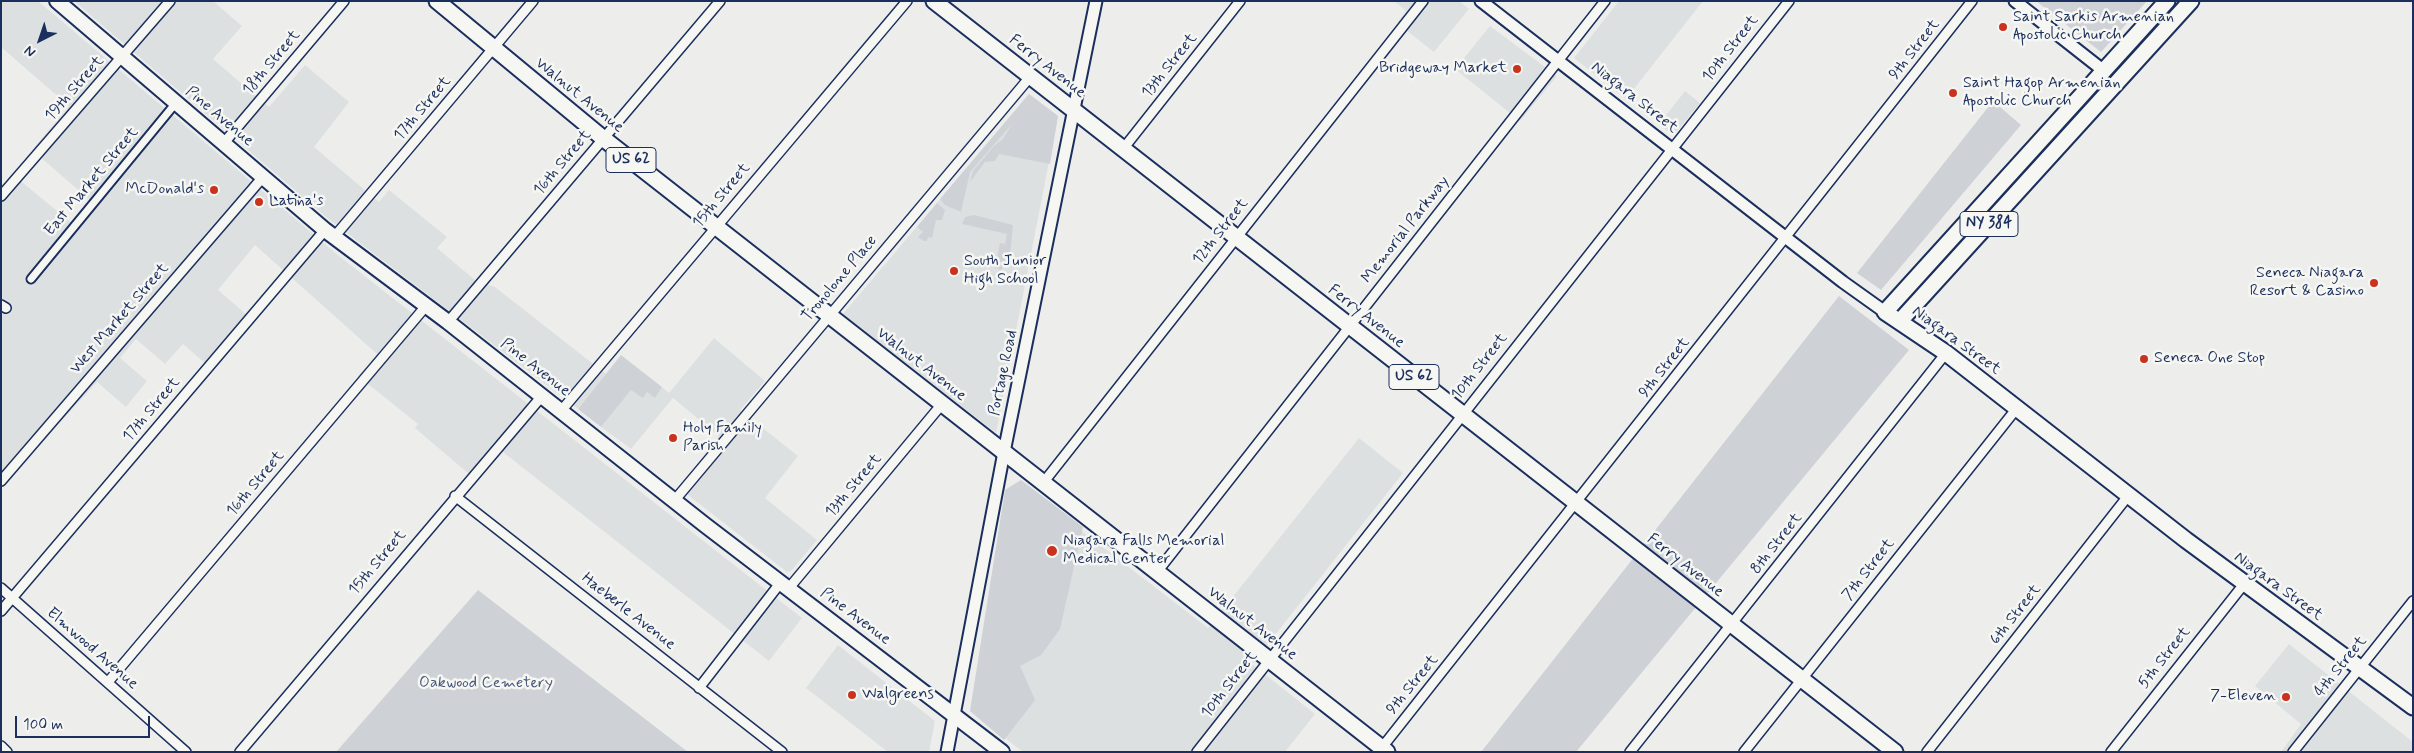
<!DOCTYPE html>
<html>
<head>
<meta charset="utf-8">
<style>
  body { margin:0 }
  #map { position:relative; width:2414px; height:753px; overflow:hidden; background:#edeeec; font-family:Mynerve,sans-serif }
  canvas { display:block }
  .frame { position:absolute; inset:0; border:2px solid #1b2f5e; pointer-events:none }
  .north { position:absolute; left:15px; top:15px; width:50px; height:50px; -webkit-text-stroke:4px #f6f6f2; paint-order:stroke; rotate:221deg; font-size:14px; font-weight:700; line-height:20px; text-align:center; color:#1b2f5e }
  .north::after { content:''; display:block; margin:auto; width:18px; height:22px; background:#1b2f5e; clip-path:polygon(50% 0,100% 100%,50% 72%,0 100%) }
  .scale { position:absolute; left:15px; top:716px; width:135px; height:22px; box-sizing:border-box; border:2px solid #1b2f5e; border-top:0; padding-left:6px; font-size:15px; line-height:18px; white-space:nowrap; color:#1b2f5e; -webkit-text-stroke:4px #f6f6f2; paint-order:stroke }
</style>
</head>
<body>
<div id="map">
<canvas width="2414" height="753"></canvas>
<div class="frame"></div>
<div class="north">N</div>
<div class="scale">100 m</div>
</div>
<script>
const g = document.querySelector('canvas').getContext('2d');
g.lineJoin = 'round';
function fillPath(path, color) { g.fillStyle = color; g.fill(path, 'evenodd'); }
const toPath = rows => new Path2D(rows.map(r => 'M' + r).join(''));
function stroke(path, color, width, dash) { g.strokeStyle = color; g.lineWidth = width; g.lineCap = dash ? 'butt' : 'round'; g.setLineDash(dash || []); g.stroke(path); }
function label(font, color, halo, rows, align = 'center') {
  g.font = font + ' Mynerve,sans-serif'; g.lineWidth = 5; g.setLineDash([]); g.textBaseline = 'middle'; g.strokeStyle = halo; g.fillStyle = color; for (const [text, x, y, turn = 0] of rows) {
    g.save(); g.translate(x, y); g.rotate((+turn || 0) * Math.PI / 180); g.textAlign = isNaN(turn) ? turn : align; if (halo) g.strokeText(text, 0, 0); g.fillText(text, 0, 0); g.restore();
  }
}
fillPath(toPath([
  [1,1,38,1,339,256,802,618,769,661,494,445,469,474,415,428,418,424,358,376,377,354,255,245,218,290,255,322,213,370,183,344,165,364,136,339,120,358,147,381,126,407,97,382,1,487,1,187,12,174,72,223,91,201,32,150,69,106,1,47],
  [74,1,213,1,242,26,213,59,269,107,305,65,349,102,314,147,379,202,389,190,447,237,437,248,475,280,495,287,606,374,578,409,331,221],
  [1394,1,1459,1,1469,9,1434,52,1397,23,1406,11],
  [1619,1,1703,1,1626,99,1574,58],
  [1490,26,1557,76,1520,121,1455,69],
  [1685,91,1700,103,1677,131,1669,132,1659,124],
  [1029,94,1058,116,996,433,843,314],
  [714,338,765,381,740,410,798,456,765,498,817,540,791,571,787,572,679,488,719,436,673,398,631,449,601,427,631,389,647,392,655,397,662,387,669,393],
  [1359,438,1403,473,1252,664,1315,714,1285,752,1023,752,973,713,971,705,1008,488,1018,482,1208,628],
  [2289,644,2413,742,2413,752,2281,752,2301,724,2255,686],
  [838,645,935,721,929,752,888,752,806,688]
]), '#dde0e1');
fillPath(toPath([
  [2036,1,2147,1,2101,52],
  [1029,94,1058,116,1050,164,999,154,995,161,985,162,970,182,973,171,994,146,1003,139,1012,124,970,172,961,212,945,205,940,199],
  [1993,101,2021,125,1881,290,1857,273],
  [937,203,945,210,942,220,936,220,932,238,928,237,927,241,924,241,918,237,923,232,917,227],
  [974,215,1013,225,1010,256,1001,270,995,268,1000,243,1005,244,1007,234,962,224,965,217],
  [1839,296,1909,350,1576,752,1481,752],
  [621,355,662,387,655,398,647,392,643,398,631,390,601,427,578,409],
  [1021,480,1083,527,1060,629,1041,655,1020,666,1035,700,1004,740,970,711,1005,490],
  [478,590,566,658,688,752,336,752]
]), '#ced2d7');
const pedestrian = toPath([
  [31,279,175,104]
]);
const minor = toPath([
  [223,144,344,1],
  [1123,149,1240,1],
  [1,196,170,1],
  [335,236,533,1],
  [1,305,6,308],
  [448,322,720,1],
  [561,411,907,1],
  [1,481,263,177],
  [1043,483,1423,1],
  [455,496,782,752],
  [674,501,1030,77],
  [1157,572,1605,1],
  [1,588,186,752],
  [789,588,942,404],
  [1,611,325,230],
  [108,682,426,306],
  [699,688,781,582],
  [1,746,7,752],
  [1380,750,1972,1],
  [240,752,542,396],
  [1197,752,1789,1],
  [1630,752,1946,353],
  [1744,752,2017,408],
  [1927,752,2128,496],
  [2111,752,2244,584],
  [2293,752,2413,601]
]);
const tertiary = toPath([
  [1481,1,1843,282,1885,312],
  [2015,1,2104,71],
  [947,752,1004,452,1096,1]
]);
const secondary = toPath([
  [57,1,325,230,448,322,705,525,1002,752]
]);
const primary = toPath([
  [437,1,604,139,1387,752],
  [934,1,1895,752]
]);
const trunk = toPath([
  [2167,1,1885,312,1946,353,2186,540,2413,707],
  [1900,321,2191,1]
]);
stroke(pedestrian, '#1b2f5e', 11);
stroke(minor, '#1b2f5e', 12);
stroke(tertiary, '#1b2f5e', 15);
stroke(secondary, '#1b2f5e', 18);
stroke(primary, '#1b2f5e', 19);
stroke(trunk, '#1b2f5e', 19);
stroke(pedestrian, '#f6f6f2', 7);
stroke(minor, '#f6f6f2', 9);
stroke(tertiary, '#f6f6f2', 11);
stroke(secondary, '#f6f6f2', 14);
stroke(primary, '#f6f6f2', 15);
stroke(trunk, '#f6f6f2', 15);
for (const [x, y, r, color] of [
  [2003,27,5,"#c8321e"],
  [1517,69,5,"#c8321e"],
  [1953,93,5,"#c8321e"],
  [214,190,5,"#c8321e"],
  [259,202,5,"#c8321e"],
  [954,271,5,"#c8321e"],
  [2374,283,5,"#c8321e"],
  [2144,359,5,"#c8321e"],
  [673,438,5,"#c8321e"],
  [1052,551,6,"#c8321e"],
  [852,695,5,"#c8321e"],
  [2286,697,5,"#c8321e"]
]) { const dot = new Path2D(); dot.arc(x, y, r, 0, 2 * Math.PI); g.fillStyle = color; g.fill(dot); stroke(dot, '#f6f6f2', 2); }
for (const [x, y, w] of [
  [631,160,50],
  [1989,224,58],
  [1414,377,50]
]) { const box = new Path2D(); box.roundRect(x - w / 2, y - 12.5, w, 25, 4); g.fillStyle = '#f6f6f2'; g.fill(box); stroke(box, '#1b2f5e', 1); }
label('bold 15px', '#1b2f5e', null, [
  ["US 62",631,160],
  ["NY 384",1989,224],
  ["US 62",1414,377]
]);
label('16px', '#1b2f5e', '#f6f6f2', [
  ["Saint Sarkis Armenian",2013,18],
  ["Apostolic Church",2013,36],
  ["Bridgeway Market",1507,69,"right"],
  ["Saint Hagop Armenian",1963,84],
  ["Apostolic Church",1963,102],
  ["McDonald's",204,190,"right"],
  ["Latina's",269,202],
  ["South Junior",964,262],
  ["High School",964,280],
  ["Seneca Niagara",2364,274,"right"],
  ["Resort & Casino",2364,292,"right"],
  ["Seneca One Stop",2154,359],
  ["Holy Family",683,429],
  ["Parish",683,447],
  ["Niagara Falls Memorial",1063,542],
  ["Medical Center",1063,560],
  ["Walgreens",862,695],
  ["7-Eleven",2276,697,"right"]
], 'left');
label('16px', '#1b2f5e', '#f6f6f2', [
  ["10th Street",1731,49,-52],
  ["9th Street",1915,50,-52],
  ["18th Street",272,63,-50],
  ["13th Street",1170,66,-51],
  ["Ferry Avenue",1047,67,38],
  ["19th Street",75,89,-49],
  ["Walnut Avenue",579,96,39],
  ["Niagara Street",1634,98,38],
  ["17th Street",423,109,-50],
  ["Pine Avenue",219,117,40],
  ["16th Street",563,163,-50],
  ["East Market Street",92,182,-50],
  ["15th Street",722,196,-50],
  ["Memorial Parkway",1406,230,-52],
  ["12th Street",1221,232,-52],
  ["Tronolone Place",840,279,-50],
  ["Ferry Avenue",1366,317,38],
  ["West Market Street",120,319,-49],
  ["Niagara Street",1956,341,36],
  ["Walnut Avenue",921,365,38],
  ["10th Street",1480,367,-52],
  ["Pine Avenue",535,368,38],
  ["9th Street",1665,368,-52],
  ["Portage Road",1004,373,-78],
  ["17th Street",152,410,-50],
  ["16th Street",256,484,-50],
  ["13th Street",854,486,-50],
  ["8th Street",1777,544,-52],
  ["15th Street",378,563,-50],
  ["Ferry Avenue",1685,566,38],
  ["7th Street",1869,570,-52],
  ["Niagara Street",2278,587,36],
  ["Haeberle Avenue",628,612,38],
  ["6th Street",2016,615,-52],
  ["Pine Avenue",855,617,37],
  ["Walnut Avenue",1252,624,38],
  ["Elmwood Avenue",92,649,41],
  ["5th Street",2165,658,-52],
  ["4th Street",2341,667,-51],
  ["10th Street",1230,685,-52],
  ["9th Street",1413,685,-51]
]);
label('16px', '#48587c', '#f6f6f2', [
  ["Oakwood Cemetery",486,684]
]);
</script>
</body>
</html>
